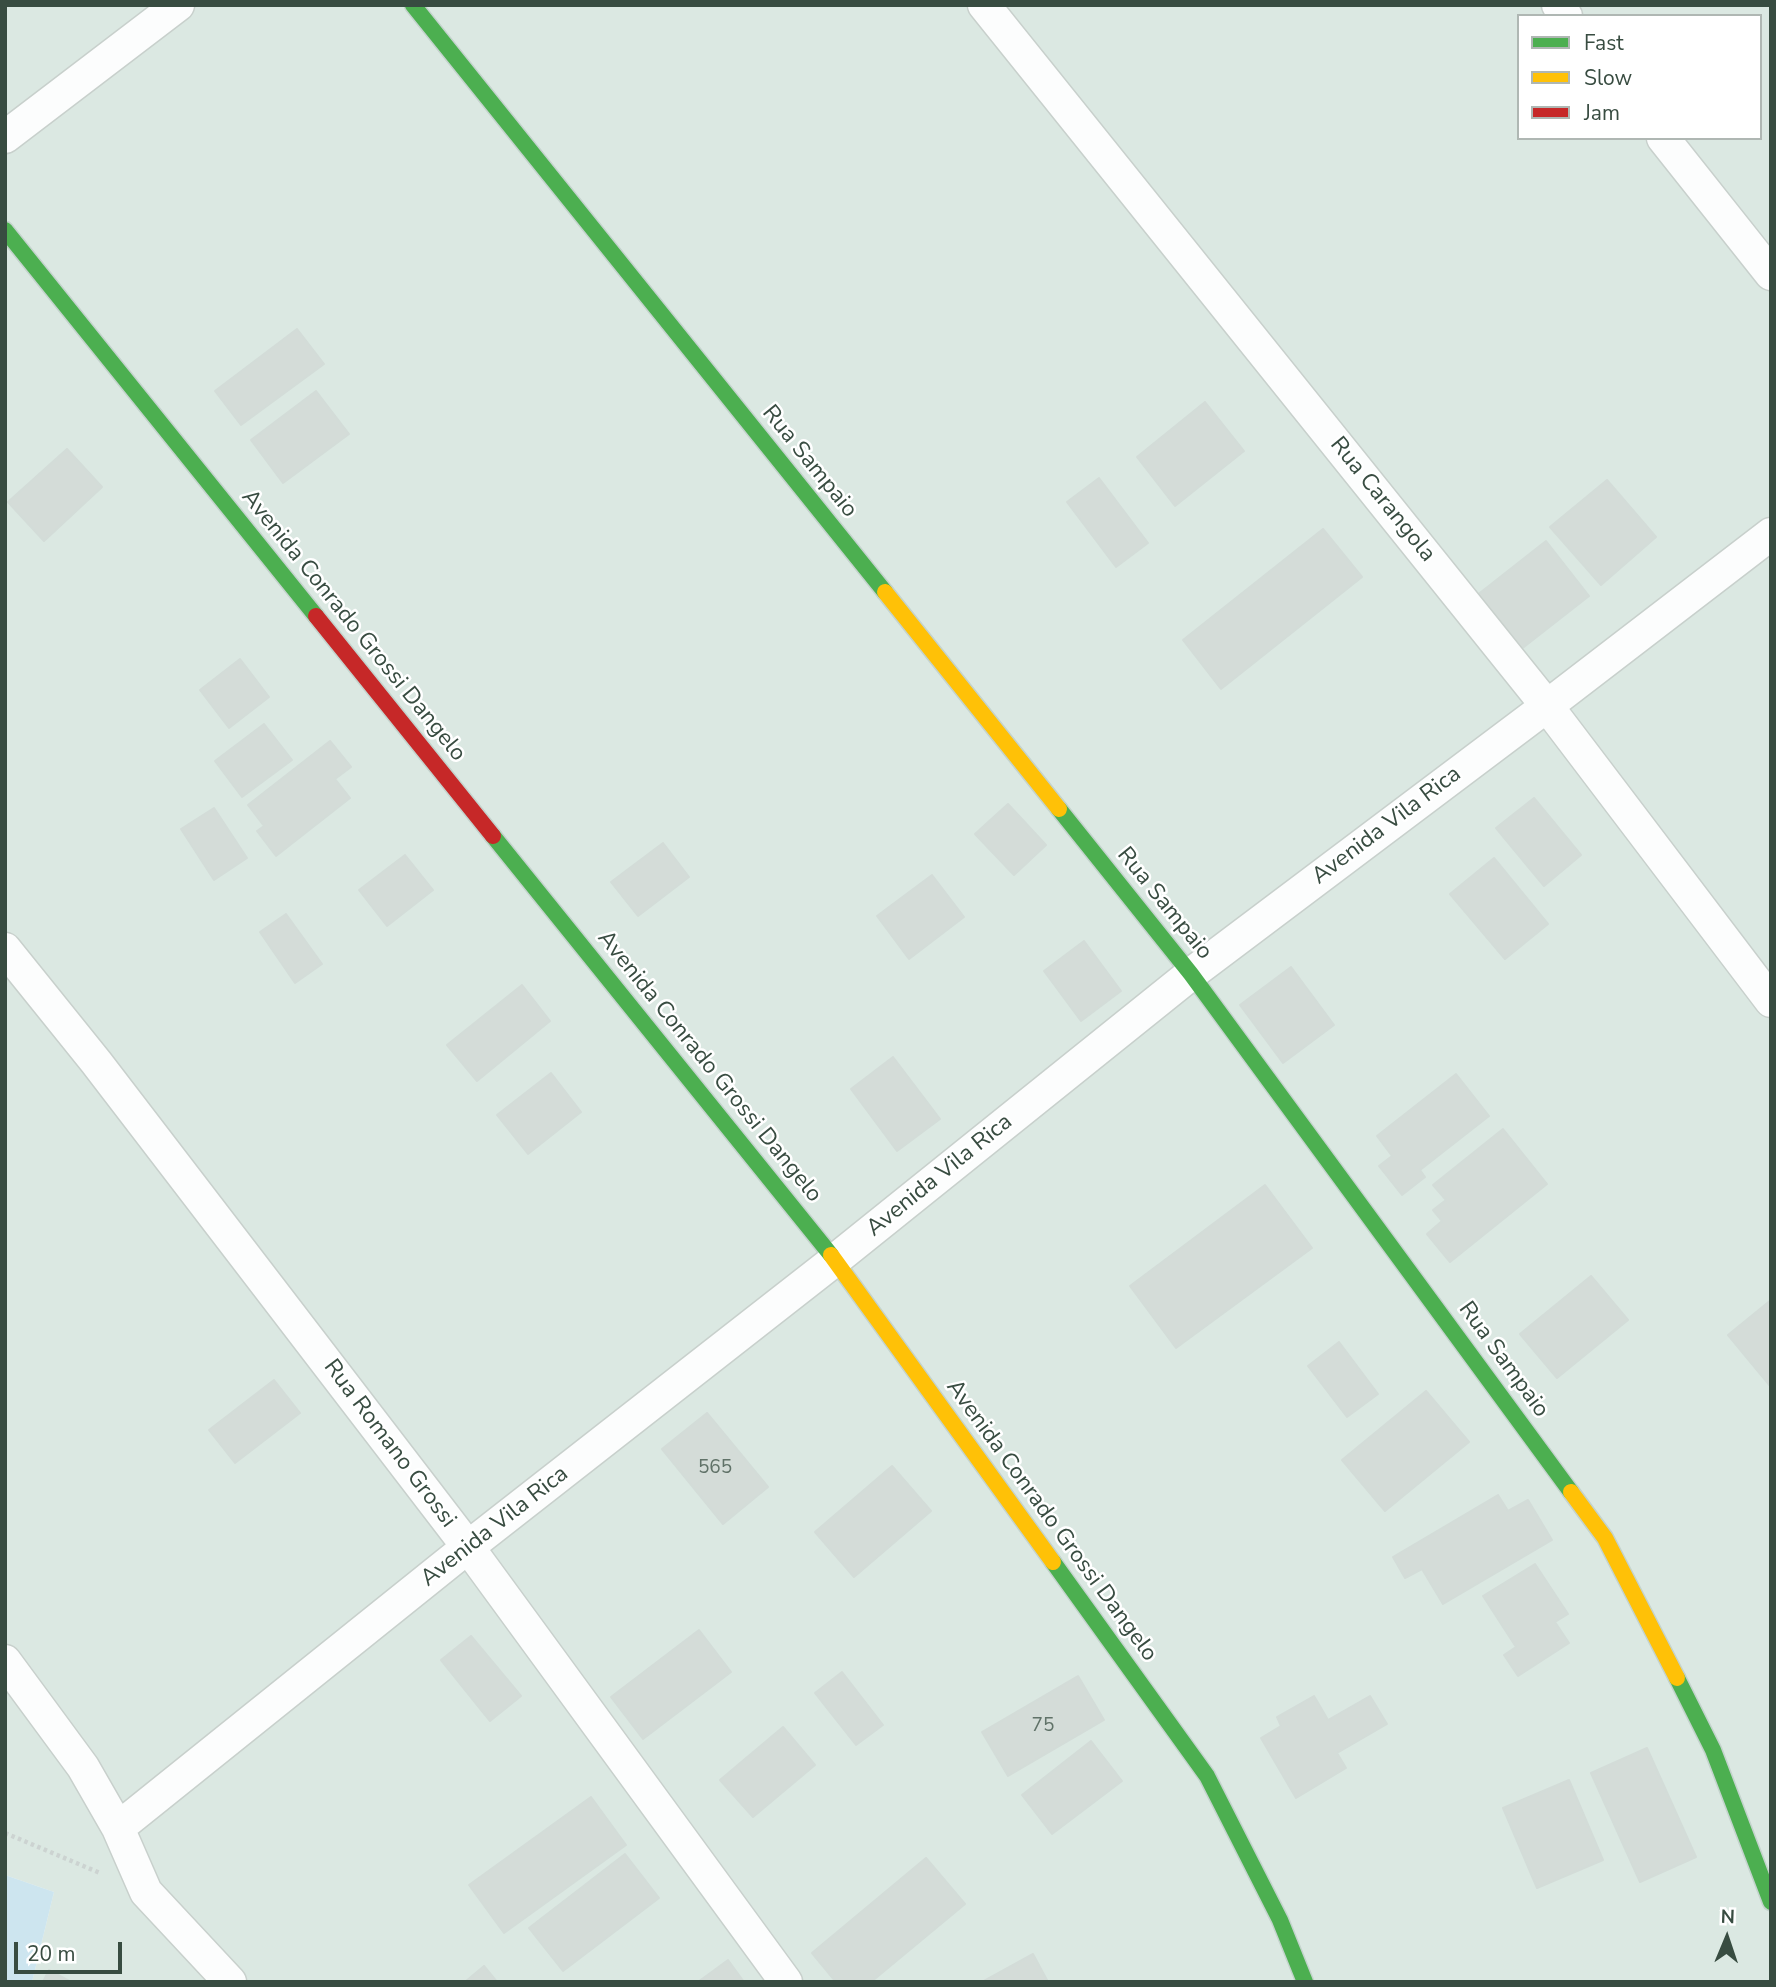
<!DOCTYPE html>
<html>
<head>
<meta charset="utf-8">
<style>
  body { margin:0 }
  #map { position:relative; width:1776px; height:1987px; overflow:hidden; background:#eef3f1; font-family:"Nunito Sans",sans-serif }
  canvas { display:block }
  .frame { position:absolute; inset:0; border:7px solid #384c41; pointer-events:none }
  .legend { position:absolute; left:1517px; top:14px; width:245px; height:126px; box-sizing:border-box; background:#fff; border:2px solid #afb7b3; margin:0; padding:9px 12px; list-style:none; font-size:21px; color:#384c41 }
  .legend li { display:flex; align-items:center; gap:14px; height:35px }
  .legend b { width:35px; border:2px solid #afb7b3 }
  .north { position:absolute; left:1692px; top:1903px; width:70px; height:70px; -webkit-text-stroke:5px #fff; paint-order:stroke; rotate:2deg; font-size:19px; font-weight:700; line-height:28px; text-align:center; color:#384c41 }
  .north::after { content:''; display:block; margin:auto; width:24px; height:32px; background:#384c41; clip-path:polygon(50% 0,100% 100%,50% 72%,0 100%) }
  .scale { position:absolute; left:14px; top:1942px; width:108px; height:32px; box-sizing:border-box; border:4px solid #384c41; border-top:0; padding-left:9px; font-size:21px; line-height:24px; white-space:nowrap; color:#384c41; -webkit-text-stroke:5px #fff; paint-order:stroke }
</style>
</head>
<body>
<div id="map">
<canvas width="1776" height="1987"></canvas>
<div class="frame"></div>
<ul class="legend">
<li><b style="height:9px;background:#4caf50"></b>Fast</li>
<li><b style="height:9px;background:#ffc107"></b>Slow</li>
<li><b style="height:9px;background:#c62828"></b>Jam</li>
</ul>
<div class="north">N</div>
<div class="scale">20 m</div>
</div>
<script>
const g = document.querySelector('canvas').getContext('2d');
g.lineJoin = 'round';
function fillPath(path, color) { g.fillStyle = color; g.fill(path, 'evenodd'); }
const toPath = rows => new Path2D(rows.map(r => 'M' + r).join(''));
function stroke(path, color, width, dash) { g.strokeStyle = color; g.lineWidth = width; g.lineCap = dash ? 'butt' : 'round'; g.setLineDash(dash || []); g.stroke(path); }
function label(font, color, halo, rows, align = 'center') {
  g.font = font + ' "Nunito Sans",sans-serif'; g.lineWidth = 5; g.setLineDash([]); g.textBaseline = 'middle'; g.strokeStyle = halo; g.fillStyle = color; for (const [text, x, y, turn = 0] of rows) {
    g.save(); g.translate(x, y); g.rotate((+turn || 0) * Math.PI / 180); g.textAlign = isNaN(turn) ? turn : align; if (halo) g.strokeText(text, 0, 0); g.fillText(text, 0, 0); g.restore();
  }
}
fillPath(toPath([
  [5,5,1771,5,1771,1982,32,1982,54,1892,5,1875],
  [1519,16,1760,16,1760,138,1519,138]
]), '#dbe8e2');
fillPath(toPath([
  [5,1875,54,1892,32,1982,5,1982]
]), '#cde5ef');
const building = toPath([
  [297,329,324,364,241,425,215,391,297,329],
  [316,391,349,434,283,483,251,440,316,391],
  [1205,402,1244,451,1175,506,1137,457,1205,402],
  [67,449,102,487,44,541,8,502,67,449],
  [1099,478,1148,543,1116,567,1067,502,1099,478],
  [1607,480,1656,537,1601,585,1550,527,1607,480],
  [1323,529,1362,577,1221,689,1183,640,1323,529],
  [1546,541,1589,596,1520,650,1476,596,1546,541],
  [240,659,269,697,229,728,200,690,240,659],
  [264,724,292,760,242,797,215,761,264,724],
  [330,741,351,767,335,779,350,798,276,856,257,831,264,826,248,805,330,741],
  [1534,798,1581,855,1544,886,1496,828,1534,798],
  [1008,804,1046,845,1014,875,975,834,1008,804],
  [214,808,247,858,214,880,181,829,214,808],
  [663,843,689,877,638,916,611,882,663,843],
  [405,855,433,890,387,926,359,890,405,855],
  [1494,858,1548,924,1505,959,1450,894,1494,858],
  [932,875,964,917,909,959,877,916,932,875],
  [286,914,322,964,295,983,260,932,286,914],
  [1084,941,1121,991,1081,1021,1044,971,1084,941],
  [1291,967,1334,1025,1283,1063,1240,1005,1291,967],
  [522,985,550,1021,477,1081,447,1045,522,985],
  [893,1057,940,1119,897,1151,851,1089,893,1057],
  [551,1073,581,1112,528,1154,497,1115,551,1073],
  [1456,1074,1489,1116,1420,1170,1425,1177,1402,1195,1379,1166,1392,1156,1377,1136,1456,1074],
  [1503,1129,1547,1184,1450,1262,1427,1234,1442,1221,1433,1210,1446,1200,1433,1185,1503,1129],
  [1265,1185,1312,1248,1176,1348,1130,1286,1265,1185],
  [1591,1276,1628,1320,1557,1378,1520,1334,1591,1276],
  [1771,1300,1771,1387,1728,1335,1771,1300],
  [1339,1342,1378,1394,1347,1417,1308,1366,1339,1342],
  [274,1380,300,1413,235,1463,209,1430,274,1380],
  [1426,1391,1469,1442,1385,1511,1342,1460,1426,1391],
  [707,1413,768,1487,723,1524,662,1449,707,1413],
  [892,1466,931,1511,854,1577,815,1532,892,1466],
  [1498,1495,1508,1511,1528,1500,1552,1540,1443,1604,1422,1569,1405,1578,1393,1557,1498,1495],
  [1535,1564,1568,1614,1555,1622,1569,1643,1518,1676,1504,1655,1516,1647,1483,1596,1535,1564],
  [699,1630,731,1672,643,1739,611,1697,699,1630],
  [471,1636,521,1696,490,1721,441,1660,471,1636],
  [842,1672,883,1725,856,1745,815,1693,842,1672],
  [1078,1676,1104,1720,1008,1776,982,1732,1078,1676],
  [1314,1696,1328,1720,1370,1696,1387,1724,1337,1753,1346,1768,1296,1798,1261,1738,1281,1726,1277,1717,1314,1696],
  [783,1727,815,1765,753,1817,720,1780,783,1727],
  [1091,1741,1122,1781,1052,1834,1022,1795,1091,1741],
  [1647,1748,1696,1857,1640,1882,1591,1773,1647,1748],
  [1569,1780,1603,1860,1537,1888,1503,1808,1569,1780],
  [591,1797,626,1845,504,1933,469,1885,591,1797],
  [625,1854,659,1898,563,1971,529,1928,625,1854],
  [926,1858,965,1904,871,1982,836,1982,812,1953,926,1858],
  [1033,1954,1048,1982,984,1982,984,1981,1033,1954],
  [728,1960,744,1982,698,1982,728,1960],
  [484,1966,497,1982,465,1982,484,1966],
  [49,1970,71,1982,43,1982,49,1970]
]);
fillPath(building, '#d4dcd8');
stroke(building, '#d3dcd8', 2);
const street = toPath([
  [984,5,1547,706,1771,1001],
  [1558,5,1566,16],
  [5,137,178,5],
  [1663,138,1771,274],
  [5,949,96,1062,468,1547,786,1982],
  [5,1661,83,1767,118,1828,146,1892,230,1982],
  [118,1828,468,1547,835,1260,1191,974,1547,706,1771,534]
]);
const fast = toPath([
  [413,5,885,592],
  [5,230,316,616],
  [1059,809,1191,974,1571,1492],
  [493,836,831,1255],
  [1053,1562,1207,1776,1280,1920,1305,1982],
  [1677,1678,1713,1750,1771,1902]
]);
const slow = toPath([
  [885,592,1059,809],
  [831,1255,1053,1562],
  [1571,1492,1605,1538,1677,1678]
]);
const jam = toPath([
  [316,616,493,836]
]);
stroke(street, '#c8d0cc', 35);
stroke(fast, '#c4d3cd', 19);
stroke(slow, '#c4d3cd', 19);
stroke(jam, '#c4d3cd', 19);
stroke(toPath([
  [5,1833,100,1873]
]), '#ccd3d1', 4.5, [3.5, 3.5]);
stroke(street, '#fcfdfd', 32);
stroke(fast, '#4caf50', 16);
stroke(slow, '#ffc107', 16);
stroke(jam, '#c62828', 16);
label('19px', '#607268', null, [
  ["565",715,1468],
  ["75",1043,1726]
]);
label('23px', '#384c41', '#fff', [
  ["Rua Sampaio",809,462,51],
  ["Rua Carangola",1382,500,51],
  ["Avenida Conrado Grossi Dangelo",353,626,51],
  ["Avenida Vila Rica",1387,826,-37],
  ["Rua Sampaio",1164,904,51],
  ["Avenida Conrado Grossi Dangelo",709,1067,51],
  ["Avenida Vila Rica",940,1176,-39],
  ["Rua Sampaio",1503,1360,54],
  ["Rua Romano Grossi",389,1444,53],
  ["Avenida Conrado Grossi Dangelo",1051,1521,54],
  ["Avenida Vila Rica",495,1527,-38]
]);
</script>
</body>
</html>
